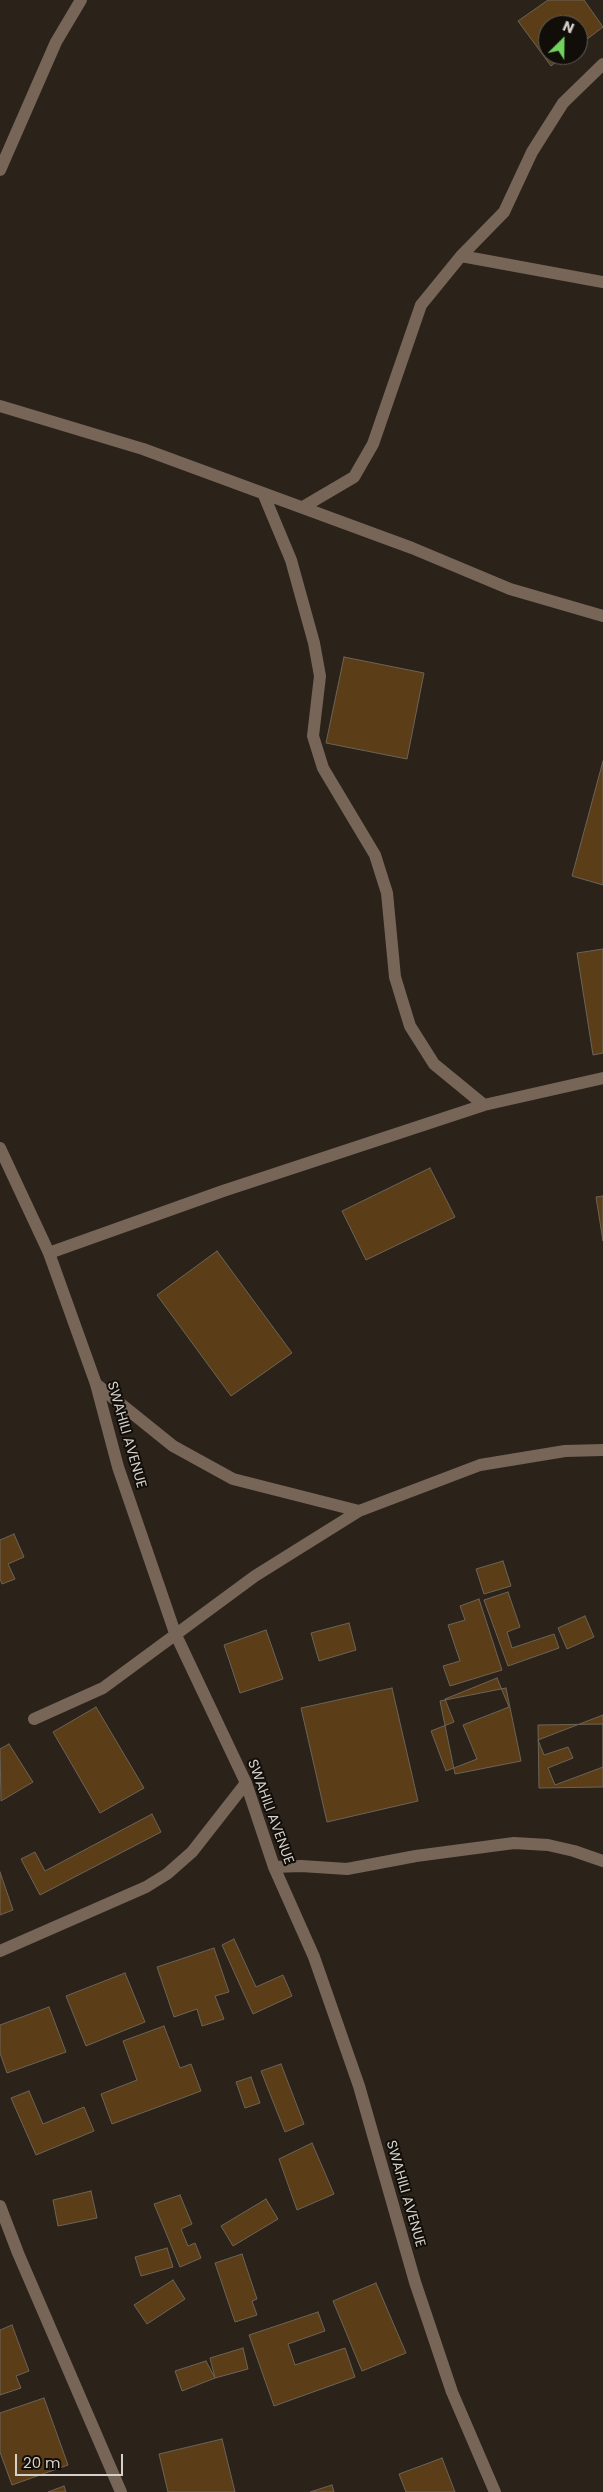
<!DOCTYPE html>
<html>
<head>
<meta charset="utf-8">
<style>
  body { margin:0 }
  #map { position:relative; width:603px; height:2492px; overflow:hidden; background:#2b231a; font-family:Poppins,sans-serif }
  canvas { display:block }
  .north { position:absolute; left:538px; top:15px; width:50px; height:50px; box-sizing:border-box; background:#110d09; border:1px solid #605b56; border-radius:50%; rotate:23deg; font-size:14px; font-weight:700; line-height:20px; text-align:center; color:#d6d0ca }
  .north::after { content:''; display:block; margin:auto; width:18px; height:22px; background:#71d35e; clip-path:polygon(50% 0,100% 100%,50% 72%,0 100%) }
  .scale { position:absolute; left:15px; top:2454px; width:108px; height:22px; box-sizing:border-box; border:2px solid #d6d0ca; border-top:0; padding-left:6px; font-size:15px; line-height:18px; white-space:nowrap; color:#d6d0ca; -webkit-text-stroke:4px #110d09; paint-order:stroke }
</style>
</head>
<body>
<div id="map">
<canvas width="603" height="2492"></canvas>
<div class="north">N</div>
<div class="scale">20 m</div>
</div>
<script>
const g = document.querySelector('canvas').getContext('2d');
g.lineJoin = 'round';
function fillPath(path, color) { g.fillStyle = color; g.fill(path, 'evenodd'); }
const toPath = rows => new Path2D(rows.map(r => 'M' + r).join(''));
function stroke(path, color, width, dash) { g.strokeStyle = color; g.lineWidth = width; g.lineCap = dash ? 'butt' : 'round'; g.setLineDash(dash || []); g.stroke(path); }
function label(font, color, halo, rows, align = 'center') {
  g.font = font + ' Poppins,sans-serif'; g.lineWidth = 4; g.setLineDash([]); g.textBaseline = 'middle'; g.strokeStyle = halo; g.fillStyle = color; for (const [text, x, y, turn = 0] of rows) {
    g.save(); g.translate(x, y); g.rotate((+turn || 0) * Math.PI / 180); g.textAlign = isNaN(turn) ? turn : align; if (halo) g.strokeText(text, 0, 0); g.fillText(text, 0, 0); g.restore();
  }
}
const building = toPath([
  [548,0,584,0,603,27,578,46,578,25,548,25,548,55,565,55,551,66,518,21,548,0],
  [344,657,424,673,407,759,326,743,344,657],
  [603,761,603,885,572,876,603,761],
  [603,949,603,1053,593,1055,577,953,603,949],
  [430,1168,455,1217,366,1260,342,1211,430,1168],
  [603,1196,603,1241,596,1197,603,1196],
  [217,1251,292,1353,231,1396,157,1295,217,1251],
  [14,1534,24,1557,8,1564,15,1579,2,1584,0,1579,0,1540,14,1534],
  [503,1561,511,1586,484,1594,476,1569,503,1561],
  [508,1592,520,1627,507,1632,512,1648,554,1634,559,1648,508,1666,484,1600,508,1592],
  [479,1599,502,1670,450,1686,443,1666,460,1661,448,1625,465,1620,460,1606,479,1599],
  [585,1616,594,1637,567,1649,558,1628,585,1616],
  [349,1623,356,1650,319,1661,311,1633,349,1623],
  [266,1630,283,1679,240,1693,224,1645,266,1630],
  [497,1678,509,1707,463,1725,477,1759,446,1771,431,1731,454,1722,445,1699,497,1678],
  [392,1688,418,1801,327,1822,301,1708,392,1688],
  [506,1688,521,1761,455,1774,440,1701,506,1688],
  [96,1707,144,1788,100,1813,53,1732,96,1707],
  [603,1715,603,1767,555,1785,548,1768,573,1758,568,1747,544,1755,538,1740,603,1715],
  [603,1724,603,1787,539,1788,538,1725,603,1724],
  [9,1744,33,1782,1,1801,0,1749,9,1744],
  [152,1814,161,1832,40,1895,21,1859,35,1852,45,1871,152,1814],
  [0,1872,13,1910,0,1915,0,1872],
  [234,1939,256,1987,283,1975,292,1996,253,2014,222,1945,234,1939],
  [214,1948,229,1992,215,1996,224,2019,202,2026,197,2009,174,2017,157,1967,214,1948],
  [125,1973,145,2022,86,2046,66,1996,125,1973],
  [49,2007,66,2052,7,2073,0,2053,0,2025,49,2007],
  [164,2026,180,2068,191,2064,201,2091,112,2124,101,2094,137,2080,123,2041,164,2026],
  [281,2064,304,2124,285,2132,261,2071,281,2064],
  [251,2077,260,2103,245,2108,236,2082,251,2077],
  [29,2091,43,2124,84,2107,94,2131,36,2155,11,2098,29,2091],
  [312,2143,334,2194,297,2210,279,2159,312,2143],
  [91,2191,97,2218,58,2226,53,2200,91,2191],
  [180,2195,192,2224,181,2229,188,2246,195,2243,201,2258,180,2267,154,2204,180,2195],
  [266,2199,278,2219,233,2246,221,2226,266,2199],
  [167,2248,173,2267,141,2276,135,2257,167,2248],
  [242,2254,257,2299,252,2301,257,2315,235,2322,215,2263,242,2254],
  [173,2280,185,2299,147,2324,134,2305,173,2280],
  [376,2283,406,2353,362,2371,333,2301,376,2283],
  [318,2312,325,2331,288,2344,295,2365,345,2348,355,2377,274,2406,249,2335,318,2312],
  [12,2325,29,2371,16,2376,21,2388,0,2395,0,2330,12,2325],
  [243,2348,248,2369,215,2378,210,2358,243,2348],
  [206,2361,215,2378,182,2391,175,2371,206,2361],
  [44,2398,68,2465,12,2485,0,2452,0,2413,44,2398],
  [222,2439,235,2492,168,2492,159,2454,222,2439],
  [442,2458,455,2492,406,2492,399,2474,442,2458],
  [332,2485,334,2492,310,2492,332,2485],
  [64,2486,66,2492,48,2492,64,2486]
]);
fillPath(building, '#5b3e17');
stroke(building, '#6c6358', 1);
stroke(toPath([
  [0,170,56,42,81,0],
  [461,256,603,282],
  [0,406,143,449,412,548,510,589,603,616],
  [263,493,291,560,314,643,320,676,313,736,323,768,375,855,387,893,395,977,410,1026,434,1064,484,1105],
  [303,507,354,477,373,444,421,305,461,256,504,212,532,152,563,103,603,64],
  [0,1148,49,1253,96,1384,118,1467,175,1633,246,1783,274,1867,314,1957,359,2086,415,2282,452,2392,495,2492],
  [49,1253,223,1191,484,1105,603,1078],
  [96,1384,173,1446,233,1479,359,1511],
  [34,1719,103,1688,255,1576,359,1511,480,1465,565,1451,603,1450],
  [274,1867,301,1866,347,1869,416,1856,514,1843,548,1845,574,1851,603,1861],
  [0,1951,146,1887,167,1874,192,1852,246,1783],
  [0,2206,18,2253,121,2492]
]), '#776558', 12);
label('14px', '#d6d0ca', '#110d09', [
  ["SWAHILI AVENUE",126,1435,74],
  ["SWAHILI AVENUE",270,1812,70],
  ["SWAHILI AVENUE",405,2194,74]
]);
</script>
</body>
</html>
